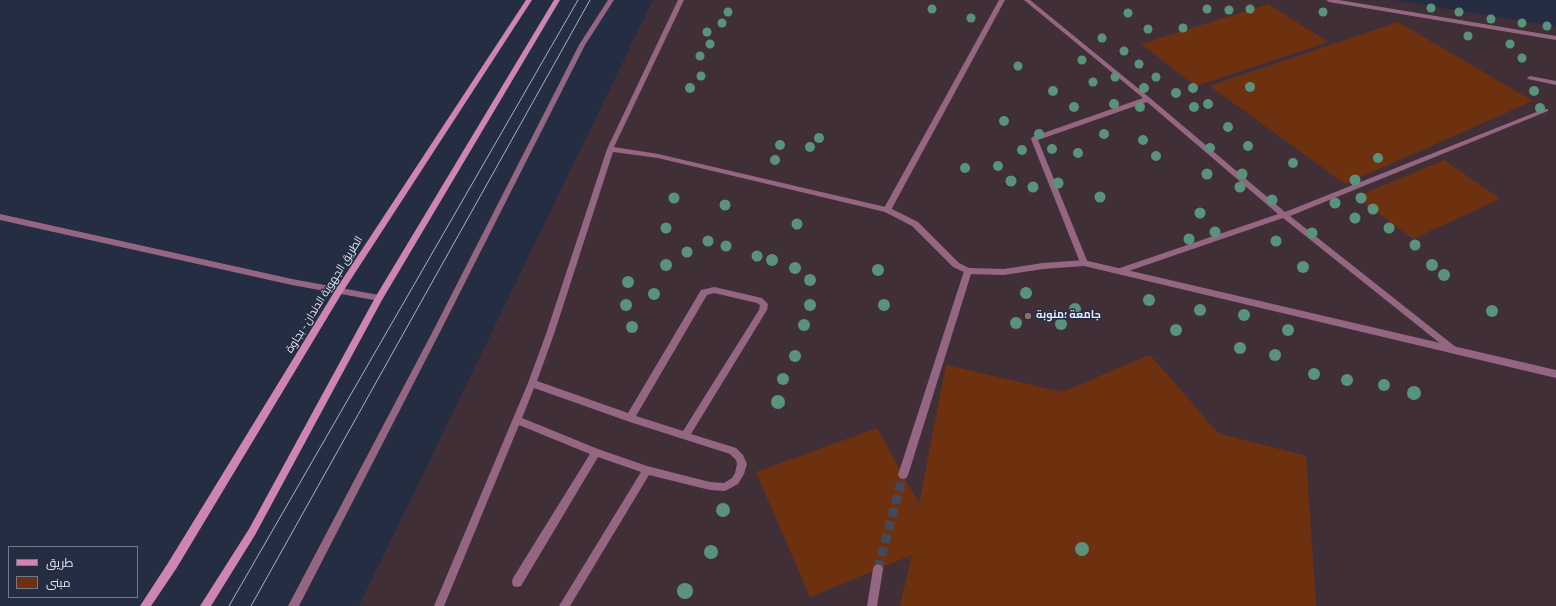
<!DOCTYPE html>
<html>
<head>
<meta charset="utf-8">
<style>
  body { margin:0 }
  #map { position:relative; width:1556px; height:606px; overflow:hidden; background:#252d42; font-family:"Source Sans 3",Cairo,sans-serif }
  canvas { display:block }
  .legend { position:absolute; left:8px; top:546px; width:130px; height:52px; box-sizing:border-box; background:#252d42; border:1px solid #71798b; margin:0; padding:5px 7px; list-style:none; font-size:12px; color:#e4eaf8 }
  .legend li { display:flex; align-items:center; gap:8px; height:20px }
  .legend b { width:20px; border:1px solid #71798b }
</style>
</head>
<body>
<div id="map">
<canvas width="1556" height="606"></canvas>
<ul class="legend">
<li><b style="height:5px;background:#cf85b2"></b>طريق</li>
<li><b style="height:11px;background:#6e310f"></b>مبنى</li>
</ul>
</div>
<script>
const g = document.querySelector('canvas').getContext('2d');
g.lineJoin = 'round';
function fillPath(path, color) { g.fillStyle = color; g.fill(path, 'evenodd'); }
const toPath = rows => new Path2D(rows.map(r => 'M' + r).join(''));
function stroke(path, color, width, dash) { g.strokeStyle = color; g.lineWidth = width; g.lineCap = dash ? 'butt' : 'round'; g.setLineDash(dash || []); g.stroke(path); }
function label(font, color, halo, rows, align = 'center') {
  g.font = font + ' "Source Sans 3",Cairo,sans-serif'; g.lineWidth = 3; g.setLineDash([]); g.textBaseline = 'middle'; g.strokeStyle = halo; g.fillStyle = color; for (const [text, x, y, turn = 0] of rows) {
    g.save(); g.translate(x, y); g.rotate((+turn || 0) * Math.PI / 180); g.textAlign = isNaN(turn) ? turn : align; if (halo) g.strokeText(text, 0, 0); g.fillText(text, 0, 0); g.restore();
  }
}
fillPath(toPath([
  [653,0,1393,0,1556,27,1556,606,359,606]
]), '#412f37');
fillPath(toPath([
  [1268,4,1328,42,1196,86,1141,44],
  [1398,22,1533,101,1345,184,1210,86],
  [1444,160,1500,199,1413,239,1356,197],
  [1150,355,1218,433,1306,456,1316,606,900,606,912,555,810,597,756,472,877,428,919,504,946,365,1062,392]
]), '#6e310f');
stroke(toPath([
  [878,569,903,475]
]), '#42495d', 9, [9, 4.5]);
fillPath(toPath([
  [608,0,614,0,585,45,440,332,299,606,288,606,433,331,579,45,608,0],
  [678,0,684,0,614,147,658,154,890,208,918,222,959,263,969,268,1004,269,1043,263,1084,260,1556,370,1556,378,1084,266,1043,269,1004,275,968,274,953,267,912,226,885,212,658,158,613,152,554,334,537,381,628,413,701,290,714,287,762,298,768,304,767,310,691,434,736,448,743,455,747,464,744,474,738,484,725,491,710,490,649,475,570,606,559,606,641,472,598,457,521,586,517,587,513,586,512,582,513,578,590,454,519,425,444,606,434,606,528,383,546,334,607,149,678,0],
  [714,293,757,303,760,305,759,310,683,431,636,416,707,295,714,293],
  [534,388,630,422,730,454,736,460,737,464,735,473,732,478,724,483,710,482,647,466,598,449,522,418,534,388],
  [1326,0,1339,0,1556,36,1556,40,1329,2,1326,0],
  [1530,76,1556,81,1556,85,1528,79,1527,78,1530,76],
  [0,214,292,279,379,295,382,296,383,298,382,300,379,301,292,285,0,220,0,214]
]), '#956682');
fillPath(toPath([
  [999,0,1005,0,891,210,890,212,884,212,883,210,999,0],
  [1024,0,1030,0,1150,98,1285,212,1544,109,1548,109,1548,111,1290,216,1457,348,1458,350,1457,352,1451,352,1283,218,1123,273,1117,273,1116,271,1117,269,1278,214,1147,102,1038,140,1088,263,1087,265,1081,265,1031,139,1032,137,1143,98,1024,0],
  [968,268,972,271,908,475,906,478,903,479,900,478,898,475,964,271,968,268],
  [878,564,882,566,883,569,877,606,867,606,873,569,874,566,878,564]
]), '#956682');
fillPath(toPath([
  [526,0,532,0,342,293,176,569,151,606,140,606,168,563,336,289,526,0],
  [554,0,560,0,382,300,255,535,211,606,200,606,249,529,376,296,554,0]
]), '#cf85b2');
stroke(toPath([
  [229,606,578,0],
  [251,606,590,0]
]), '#abb2c2', 1);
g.fillStyle = '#59937c';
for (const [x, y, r] of [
  [1431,8,4.5],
  [932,9,4.5],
  [1207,9,4.5],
  [1250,9,4.5],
  [1229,10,4.5],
  [728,12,4.5],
  [1323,12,4.5],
  [1459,12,4.5],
  [1128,13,4.5],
  [971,18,4.5],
  [1491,19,4.5],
  [722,23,4.5],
  [1522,23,4.5],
  [1547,26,4.5],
  [1183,28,4.5],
  [1148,29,4.5],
  [707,32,4.5],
  [1468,36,4.5],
  [1102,38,4.5],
  [710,44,4.5],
  [1510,44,4.5],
  [1124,51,4.5],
  [700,56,4.5],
  [1522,58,4.5],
  [1082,60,4.5],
  [1139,64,4.5],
  [1018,66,4.5],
  [701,76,4.5],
  [1115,77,4.5],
  [1156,77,4.5],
  [1093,82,4.5],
  [1250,87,5],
  [690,88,5],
  [1144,88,5],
  [1193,88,5],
  [1053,91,5],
  [1534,91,5],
  [1176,93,5],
  [1114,104,5],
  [1208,104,5],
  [1074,107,5],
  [1140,107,5],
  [1194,107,5],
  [1540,108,5],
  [1004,121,5],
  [1228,127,5],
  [1039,134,5],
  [1104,134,5],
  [819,138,5],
  [1143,140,5],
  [780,145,5],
  [1248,146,5],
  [810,147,5],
  [1210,148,5],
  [1052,149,5],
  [1022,150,5],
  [1078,153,5],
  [1156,156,5],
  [1378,158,5],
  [775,160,5],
  [1293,163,5],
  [998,166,5],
  [965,168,5],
  [1207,174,5.5],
  [1242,174,5.5],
  [1355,180,5.5],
  [1011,181,5.5],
  [1058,183,5.5],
  [1033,187,5.5],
  [1240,187,5.5],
  [1100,197,5.5],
  [674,198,5.5],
  [1361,198,5.5],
  [1272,200,5.5],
  [1335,203,5.5],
  [725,205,5.5],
  [1373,209,5.5],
  [1200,213,5.5],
  [1355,218,5.5],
  [797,224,5.5],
  [666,228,5.5],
  [1389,228,5.5],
  [1215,232,5.5],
  [1312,233,5.5],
  [1189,239,5.5],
  [708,241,5.5],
  [1276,241,5.5],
  [1415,245,5.5],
  [726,246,5.5],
  [687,252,5.5],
  [757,256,5.5],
  [772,260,6],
  [666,265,6],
  [1432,265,6],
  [1303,267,6],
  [795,268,6],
  [878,270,6],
  [1444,275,6],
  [810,280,6],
  [628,282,6],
  [1026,293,6],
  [654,294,6],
  [1149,300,6],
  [626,305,6],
  [810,305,6],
  [884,305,6],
  [1075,309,6],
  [1200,310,6],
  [1492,311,6],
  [1244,315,6],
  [1016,323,6],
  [1061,324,6],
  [804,325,6],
  [632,327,6],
  [1176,330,6],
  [1288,330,6],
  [1240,348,6],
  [1275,355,6],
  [795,356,6],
  [1314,374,6],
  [783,379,6],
  [1347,380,6],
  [1384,385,6],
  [1414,393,7],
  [778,402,7],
  [723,510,7],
  [1082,549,7],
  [711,552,7],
  [685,591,8]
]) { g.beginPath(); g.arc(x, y, r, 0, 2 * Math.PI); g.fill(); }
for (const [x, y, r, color] of [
  [1028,316,4,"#8d6e63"]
]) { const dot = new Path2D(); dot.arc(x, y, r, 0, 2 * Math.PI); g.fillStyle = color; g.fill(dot); stroke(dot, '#252d42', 1.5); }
label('11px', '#e4eaf8', '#252d42', [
  ["الطريق الجهوية الدندان - بجاوة",325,295,-58]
]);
label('bold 11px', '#e4eaf8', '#252d42', [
  ["جامعة ؛منوبة",1036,316]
], 'left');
</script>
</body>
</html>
